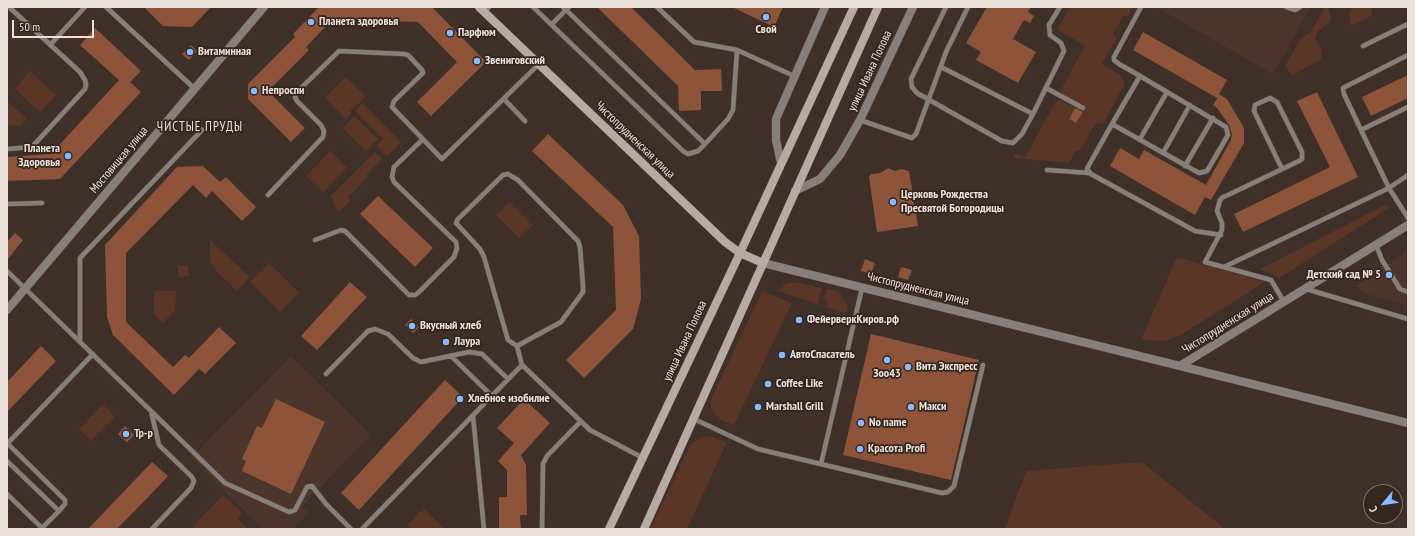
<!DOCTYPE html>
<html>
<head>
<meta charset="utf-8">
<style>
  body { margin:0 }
  #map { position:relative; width:1415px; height:536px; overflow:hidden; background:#3f3029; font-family:"PT Sans Narrow",sans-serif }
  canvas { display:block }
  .frame { position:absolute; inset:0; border:8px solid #ebe1dc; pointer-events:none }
  .north { position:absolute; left:1363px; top:484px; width:40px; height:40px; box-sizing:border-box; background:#35261f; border:1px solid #7e716b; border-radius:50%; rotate:241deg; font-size:11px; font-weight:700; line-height:16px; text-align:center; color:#ebe1dc }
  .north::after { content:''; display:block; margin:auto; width:14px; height:18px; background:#87bbfb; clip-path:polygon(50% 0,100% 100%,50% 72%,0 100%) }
  .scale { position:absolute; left:12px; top:20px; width:82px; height:18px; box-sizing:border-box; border:2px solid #ebe1dc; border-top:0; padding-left:5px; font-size:12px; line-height:14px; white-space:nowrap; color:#ebe1dc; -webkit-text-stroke:3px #35261f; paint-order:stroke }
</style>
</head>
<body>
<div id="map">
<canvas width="1415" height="536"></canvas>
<div class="frame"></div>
<div class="north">С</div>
<div class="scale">50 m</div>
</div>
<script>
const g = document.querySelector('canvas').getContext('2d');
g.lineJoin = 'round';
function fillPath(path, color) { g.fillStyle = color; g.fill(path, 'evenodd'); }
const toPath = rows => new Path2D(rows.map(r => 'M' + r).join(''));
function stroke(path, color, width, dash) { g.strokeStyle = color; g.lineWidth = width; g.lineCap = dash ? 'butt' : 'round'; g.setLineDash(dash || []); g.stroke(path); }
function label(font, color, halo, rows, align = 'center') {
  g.font = font + ' "PT Sans Narrow",sans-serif'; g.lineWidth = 3.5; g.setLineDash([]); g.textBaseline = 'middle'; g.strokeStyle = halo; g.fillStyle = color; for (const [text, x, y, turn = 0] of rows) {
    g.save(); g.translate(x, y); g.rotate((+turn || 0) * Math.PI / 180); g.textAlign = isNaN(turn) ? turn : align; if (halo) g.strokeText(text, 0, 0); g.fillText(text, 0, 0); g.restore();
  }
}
fillPath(toPath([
  [1156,7,1311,7,1273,74],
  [1408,250,1408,306,1363,293,1357,285],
  [291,356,371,435,302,506,309,513,293,529,263,529,191,458]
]), '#4c362c');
fillPath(toPath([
  [1070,7,1133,7,1128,17,1124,15,1113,34,1117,37,1102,64,1120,75,1125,83,1104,123,1095,124,1080,151,1076,150,1069,163,1014,158,1015,154,1025,157,1056,101,1060,100,1075,108,1069,119,1076,123,1085,107,1063,94,1061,90,1085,45,1057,30],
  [1325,7,1328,7,1331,18,1329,23,1318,31,1315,37,1322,52,1321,59,1293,75,1291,74,1285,66,1301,38,1310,33],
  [1352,7,1372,7,1371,16,1351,26,1349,15],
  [30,71,56,95,40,112,15,89],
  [346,77,366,97,350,111,352,113,346,119,325,98],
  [7,101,27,119,21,125,7,126],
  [362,103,401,142,387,157,376,146,383,139,355,111],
  [354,116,378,139,366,151,343,128],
  [330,151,347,168,323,192,306,176],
  [375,152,382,159,367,174,367,178,349,196,350,201,338,213,331,196],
  [510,202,533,225,519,238,496,215],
  [1387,204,1389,208,1279,278,1260,269],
  [210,240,250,277,237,291,214,269,215,267,210,262],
  [1177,257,1265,282,1181,335,1165,341,1141,340],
  [269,263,299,293,280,312,250,282],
  [178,266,188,266,189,276,178,277],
  [789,283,800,283,822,288,818,303,826,306,828,301,823,300,827,289,839,292,847,305,848,310,845,313,778,291,782,285],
  [154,291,176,291,175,310,163,323,154,314],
  [762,291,792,303,734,425,718,419,712,411,710,402],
  [103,404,115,417,91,441,79,429],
  [709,436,727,442,687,529,650,529,691,444,699,438],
  [1142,462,1225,529,1005,529,1026,471],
  [223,495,242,513,237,518,248,529,196,529,193,526],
  [423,508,445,529,412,529,408,525]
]), '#5b3626');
fillPath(toPath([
  [144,7,211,7,192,27,163,26],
  [319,7,432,7,486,62,431,116,417,102,457,62,418,22,333,19,306,47,309,50,268,91,305,128,291,142,248,99,248,84,295,37,293,34],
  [597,7,631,7,695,70,721,69,722,91,701,91,701,110,679,111,678,86],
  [732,7,783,7,774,27],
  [987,7,1031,7,1028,12,1034,16,1030,23,1024,20,1013,39,1036,52,1018,83,976,60,981,52,966,43],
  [95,28,141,71,130,82,141,92,60,179,7,181,7,157,51,154,119,80,80,45],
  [1143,32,1227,80,1219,94,1227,99,1244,128,1244,143,1211,200,1205,197,1195,215,1110,166,1120,148,1139,159,1144,150,1206,185,1231,140,1232,134,1229,125,1217,108,1213,105,1218,97,1217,98,1133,50],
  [191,45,197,51,189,60,182,54],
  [1408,75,1408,98,1371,116,1362,97],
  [1317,92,1358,177,1243,232,1234,214,1330,167,1297,101],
  [1075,108,1083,112,1076,123,1069,119],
  [548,134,623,205,639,236,641,299,633,329,584,378,566,360,616,310,613,227,532,151],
  [203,166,220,182,226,177,256,207,242,221,212,191,206,198,193,185,126,253,126,322,173,367,185,355,189,358,219,327,236,343,205,374,199,369,174,395,113,335,107,317,105,245,177,167],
  [888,168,895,171,901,169,909,171,918,226,877,232,869,177,871,174,880,173],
  [378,196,433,248,415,267,360,214],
  [15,233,23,240,7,260,7,242],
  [865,259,875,263,871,274,861,271],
  [901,267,912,270,908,280,898,277],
  [350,282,367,297,317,350,301,336],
  [411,319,419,327,413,333,405,325],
  [871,334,979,360,951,480,843,455],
  [41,346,56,361,7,412,7,382],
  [445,380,463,397,359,510,341,493],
  [276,399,325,422,291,494,242,471,246,461,242,459,257,426,262,428],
  [524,399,550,423,521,455,526,465,527,515,520,515,521,529,499,529,499,497,507,497,507,470,498,461,514,443,497,428],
  [125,426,134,435,127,442,118,434],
  [152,462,168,476,154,491,117,529,88,529]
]), '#8e5439');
const service = toPath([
  [106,7,195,89],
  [533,7,683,151,688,154,698,151,705,144,563,7],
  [657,7,694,42,737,50,733,110,728,119,705,144],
  [946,7,911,79,912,87,917,93,1002,141,1013,143,1022,134,1033,114],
  [1286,7,1295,10,1300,7],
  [485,12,489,7],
  [552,24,569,7],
  [50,45,85,7],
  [1363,46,1408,24],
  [737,50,794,76],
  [941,67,1033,114,1064,51,1061,43,1050,35,1049,25,1060,7],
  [1140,76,1119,64,1114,60,1114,57,1141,7],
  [1046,88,1083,108],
  [504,99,525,121],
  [1408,107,1361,130,1389,188,1408,218],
  [860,120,912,138,916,134,946,52,968,7],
  [1112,124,1199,173,1207,171,1228,135,1226,127,1140,76,1112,124,1089,165,1087,169,1091,174,1195,231,1221,235],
  [1361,130,1344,94,1343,88,1408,55],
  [1140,139,1167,92],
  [7,149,32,147,85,89,86,85,85,80,80,72,9,7],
  [1163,153,1190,105],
  [1185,166,1213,118],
  [1282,169,1254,111,1255,105,1270,98,1277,102,1302,152,1302,159,1299,161,1228,195,1223,197,1220,200,1217,211,1222,223,1222,230,1205,262,1271,280,1284,302],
  [1047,170,1089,173],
  [268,195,323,137,324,131,321,125,297,101,295,97,299,90,339,51,404,54,408,55,422,70,423,73,394,101,392,107,442,159,539,64],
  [7,204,42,203],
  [315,240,341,230,345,231,409,295,415,295,418,293,454,257,457,248,456,242,394,182,392,177,394,167,422,140],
  [1376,245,1382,260,1400,289,1408,292],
  [1224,267,1389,188,1408,175],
  [7,271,225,483,289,512,295,510,307,487,312,486,326,504,351,529],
  [1306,289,1408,319],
  [80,341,80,258,202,130],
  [517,346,561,322,583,292,583,286,580,247,578,241,518,180,508,174,503,175,458,219,456,223,480,249,484,257,508,340,517,346,522,365,590,430,643,458],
  [451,356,492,396],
  [326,374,368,331,375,329,388,334,413,358,421,362,469,352,482,354,508,379],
  [151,411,159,445,192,477,194,481,191,488,152,529],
  [473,416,484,529],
  [694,419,758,449,942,493,948,492,954,486,983,365],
  [7,443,65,500,65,504,59,511],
  [7,444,93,354],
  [7,461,59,511,42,528],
  [821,464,862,288],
  [7,494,43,529],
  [362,529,522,365],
  [542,529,543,464,547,456,581,421]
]);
const minor = toPath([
  [781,163,776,140,776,119,825,7],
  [795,191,820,179,840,155,860,120,913,7],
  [763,263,1180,366,1408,225],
  [7,310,264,7],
  [1180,366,1408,423]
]);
const secondary = toPath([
  [479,7,725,242,740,253,763,263],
  [609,529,740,253,854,7],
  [644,529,878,7]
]);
stroke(service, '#5b4c46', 5.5);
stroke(minor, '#5b4c46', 9);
stroke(secondary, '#5b4c46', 9);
stroke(service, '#877f7b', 4.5);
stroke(minor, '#877f7b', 8);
stroke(secondary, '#b7a9a4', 8);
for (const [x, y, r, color] of [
  [766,17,4,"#87bbfb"],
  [311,22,4,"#87bbfb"],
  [450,33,4,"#87bbfb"],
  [190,52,4,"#87bbfb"],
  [477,61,4,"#87bbfb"],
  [254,91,4,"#87bbfb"],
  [68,156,4,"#87bbfb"],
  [893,202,4,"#87bbfb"],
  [1389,275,4,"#87bbfb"],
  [799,320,4,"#87bbfb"],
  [412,326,4,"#87bbfb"],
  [446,342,4,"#87bbfb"],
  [782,355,4,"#87bbfb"],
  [887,360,4,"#87bbfb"],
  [908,367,4,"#87bbfb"],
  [768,384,4,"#87bbfb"],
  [460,399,4,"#87bbfb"],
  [758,407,4,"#87bbfb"],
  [911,407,4,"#87bbfb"],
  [861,423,4,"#87bbfb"],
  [126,434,4,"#87bbfb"],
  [860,449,4,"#87bbfb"]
]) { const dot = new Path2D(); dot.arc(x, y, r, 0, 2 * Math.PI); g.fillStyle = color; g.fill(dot); stroke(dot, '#35261f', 1.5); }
label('bold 12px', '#ebe1dc', '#35261f', [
  ["Планета здоровья",319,22],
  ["Свой",766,30,"center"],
  ["Парфюм",458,33],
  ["Витаминная",198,52],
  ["Звениговский",485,61],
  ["Непроспи",262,91],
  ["Планета",60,149,"right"],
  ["Здоровья",60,163,"right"],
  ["Церковь Рождества",901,195],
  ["Пресвятой Богородицы",901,209],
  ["Детский сад № 5",1381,275,"right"],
  ["ФейерверкКиров.рф",807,320],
  ["Вкусный хлеб",420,326],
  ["Лаура",454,342],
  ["АвтоСпасатель",790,355],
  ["Вита Экспресс",916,367],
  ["Зоо43",887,374,"center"],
  ["Coffee Like",776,384],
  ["Хлебное изобилие",468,399],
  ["Marshall Grill",766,407],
  ["Макси",919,407],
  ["No name",869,423],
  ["Тр-р",134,434],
  ["Красота Profi",868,449]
], 'left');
label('12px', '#ebe1dc', '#35261f', [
  ["улица Ивана Попова",870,71,-65],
  ["Чистопрудненская улица",635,140,44],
  ["Мостовицкая улица",119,160,-50],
  ["Чистопрудненская улица",918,289,14],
  ["Чистопрудненская улица",1228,323,-32],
  ["улица Ивана Попова",685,341,-65]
]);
g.letterSpacing = '1px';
label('13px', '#ebe1dc', '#35261f', [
  ["ЧИСТЫЕ ПРУДЫ",200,127]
]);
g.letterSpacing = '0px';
</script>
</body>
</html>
